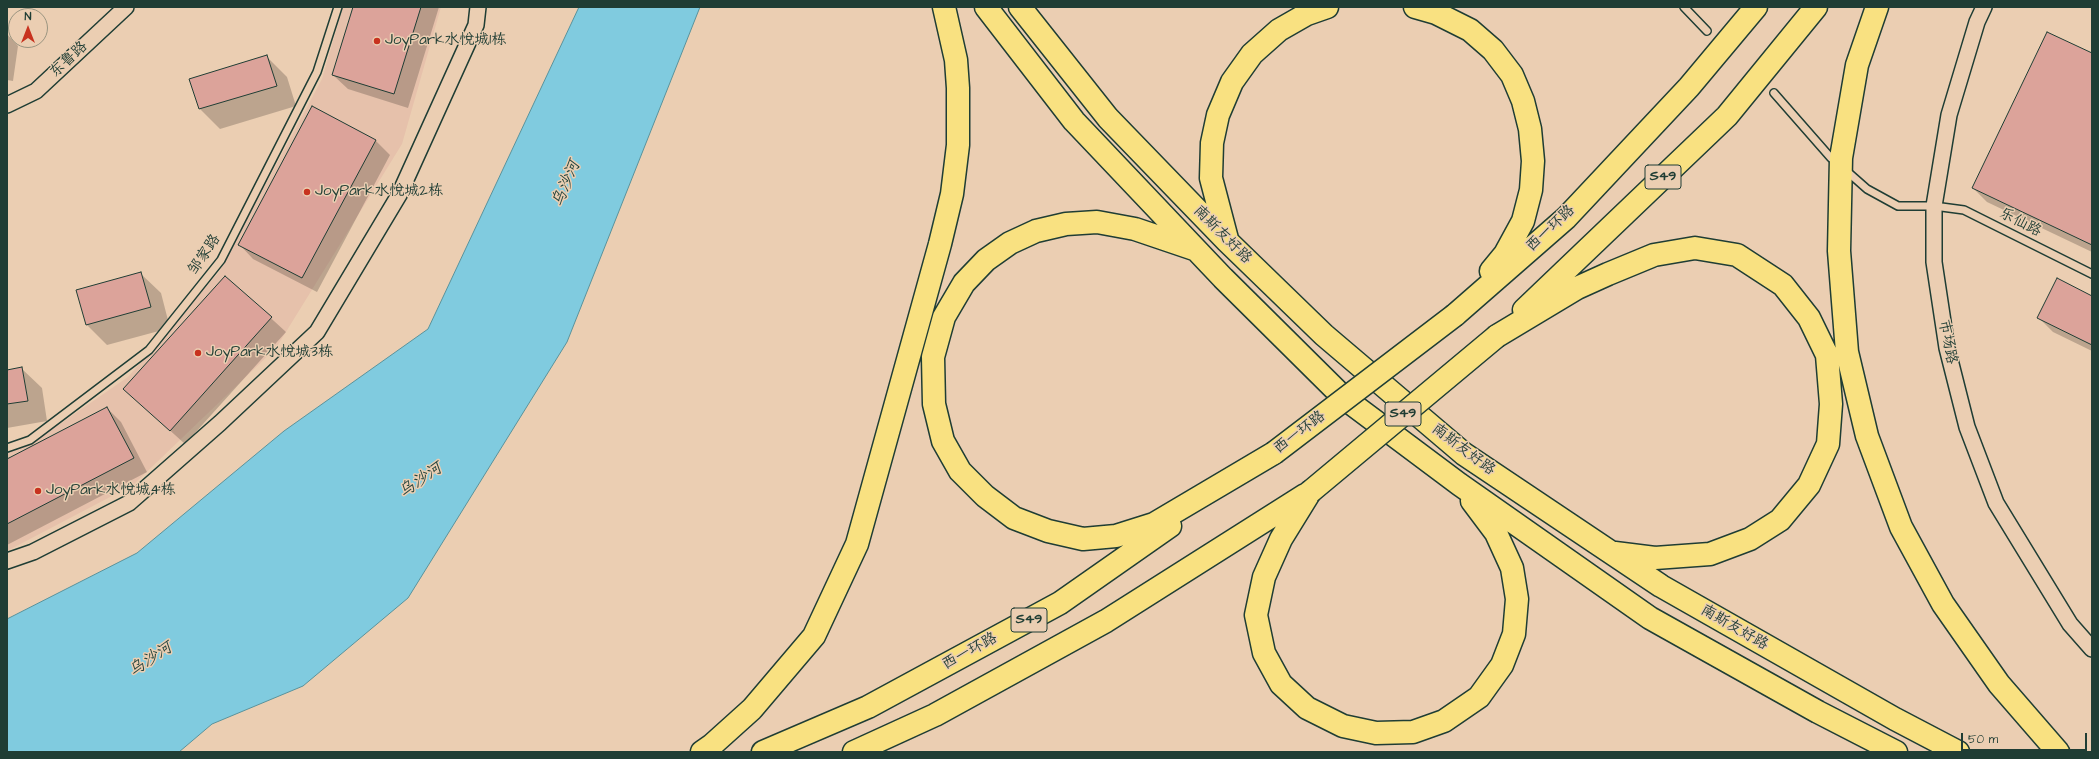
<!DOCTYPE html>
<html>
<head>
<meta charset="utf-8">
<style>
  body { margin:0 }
  #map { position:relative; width:2099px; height:759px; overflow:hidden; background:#ebceb2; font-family:"Architects Daughter",sans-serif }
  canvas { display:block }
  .frame { position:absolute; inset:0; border:8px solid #1f3d34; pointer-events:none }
  .north { position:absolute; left:8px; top:8px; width:40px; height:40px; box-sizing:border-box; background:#ebceb2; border:1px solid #999480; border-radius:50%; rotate:0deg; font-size:11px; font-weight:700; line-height:16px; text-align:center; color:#1f3d34 }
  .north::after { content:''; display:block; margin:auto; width:14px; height:18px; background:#c8321e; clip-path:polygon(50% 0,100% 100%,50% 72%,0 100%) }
  .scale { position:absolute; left:1961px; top:733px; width:126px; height:18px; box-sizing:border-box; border:2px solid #1f3d34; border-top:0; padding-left:5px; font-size:12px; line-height:14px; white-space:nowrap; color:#1f3d34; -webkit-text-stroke:3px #ebceb2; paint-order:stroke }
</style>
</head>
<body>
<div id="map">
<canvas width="2099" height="759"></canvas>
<div class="frame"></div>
<div class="north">N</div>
<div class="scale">50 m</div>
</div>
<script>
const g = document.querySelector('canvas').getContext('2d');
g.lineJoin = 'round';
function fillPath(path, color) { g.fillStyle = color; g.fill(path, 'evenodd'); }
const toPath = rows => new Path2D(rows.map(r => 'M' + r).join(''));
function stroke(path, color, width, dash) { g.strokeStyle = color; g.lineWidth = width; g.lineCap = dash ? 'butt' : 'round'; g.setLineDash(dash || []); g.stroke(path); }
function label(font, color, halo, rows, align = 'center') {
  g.font = font + ' "Architects Daughter","LXGW WenKai TC",sans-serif'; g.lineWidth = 3; g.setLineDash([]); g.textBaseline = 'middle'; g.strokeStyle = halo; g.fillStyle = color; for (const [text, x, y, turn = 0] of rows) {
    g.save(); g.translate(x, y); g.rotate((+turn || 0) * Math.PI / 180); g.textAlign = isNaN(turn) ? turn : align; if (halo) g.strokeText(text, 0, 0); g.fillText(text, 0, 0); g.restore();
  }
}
fillPath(toPath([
  [343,7,441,7,402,144,276,348,133,485,7,551,7,451,41,437,128,377,219,272,322,79]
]), '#e6c1ab');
const water = toPath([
  [579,7,700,7,567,342,408,598,303,686,212,724,179,752,7,752,7,619,137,553,284,431,428,329,579,7]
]);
fillPath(water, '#80cbdf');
stroke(water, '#59929b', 1);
fillPath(toPath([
  [355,7,439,7,408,108,348,89,333,75],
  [7,34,18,46,13,81,7,80],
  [2092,54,2092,252,1987,202,1973,188],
  [267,57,287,77,296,106,220,129,200,109,191,80],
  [376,141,390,155,317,292,253,259,239,244],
  [140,273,161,293,170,328,107,345,87,325],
  [226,277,286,332,185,444,124,389],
  [2092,297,2092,351,2053,332,2039,318],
  [21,368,42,388,47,421,7,428,7,371],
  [107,408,121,422,147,472,7,545,7,460]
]), '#0003');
const building = toPath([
  [353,7,421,7,394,94,332,75,353,7],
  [2047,32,2092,53,2092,245,1972,188,2047,32],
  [267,55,277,86,199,109,189,79,267,55],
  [312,106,376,140,302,278,238,245,312,106],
  [141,272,151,307,86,325,76,290,141,272],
  [225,276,272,317,170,431,123,389,225,276],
  [2057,278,2092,296,2092,345,2037,318,2057,278],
  [22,367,28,401,7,404,7,370,22,367],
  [107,407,134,458,7,524,7,459,107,407]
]);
fillPath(building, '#dca39a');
stroke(building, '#1f3d34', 1);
const service = toPath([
  [1684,7,1707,31],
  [1774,93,1831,158],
  [1850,174,1867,189,1898,206,1934,206,1964,210,2092,274],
  [7,448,30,440,149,350,221,260,317,72,338,7]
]);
const minor = toPath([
  [1984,7,1977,22,1949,115,1934,206,1934,262,1947,348,1967,427,1996,503,2070,624,2092,649],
  [7,105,36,91,126,7],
  [7,561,33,552,129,503,220,423,317,332,399,195,476,25,478,7]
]);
const trunk = toPath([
  [986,7,1074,121,1223,278,1344,398,1459,484,1650,618,1818,712,1896,752],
  [1020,7,1108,118,1227,241,1324,335,1464,454,1661,586,1895,719,1958,752],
  [1415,7,1436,13,1470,30,1493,50,1512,75,1523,101,1530,129,1533,161,1531,190,1523,221,1505,254,1491,271],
  [1877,7,1857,65,1841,158,1839,251,1847,352,1867,436,1901,527,1943,604,1999,684,2058,752],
  [1227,239,1211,178,1212,143,1218,115,1232,82,1252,54,1279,30,1307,14,1327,7],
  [1194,249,1135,229,1097,222,1066,224,1036,231,1010,243,986,260,964,283,944,317,933,357,934,404,943,441,960,471,985,496,1014,518,1048,531,1083,539,1116,536,1154,524,1274,453],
  [1524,310,1727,116,1816,7],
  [1455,315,1566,218,1689,87,1756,7],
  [1497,336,1577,288,1608,274,1654,255,1695,248,1737,255,1783,285,1809,318,1827,355,1831,404,1828,444,1809,485,1780,520,1750,539,1710,554,1655,558,1615,553],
  [1310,492,1281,539,1264,577,1256,615,1264,653,1281,684,1307,708,1343,726,1376,733,1413,732,1444,721,1479,697,1502,665,1514,634,1517,599,1512,568,1496,533,1472,501],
  [702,752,712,745,752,709,814,636,857,544,940,244,952,194,958,145,958,88,956,60,944,7],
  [763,752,868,707,1060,603,1170,526],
  [854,752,935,715,1106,621,1305,495]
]);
stroke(service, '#1f3d34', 10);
stroke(minor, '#1f3d34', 18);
stroke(trunk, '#1f3d34', 25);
stroke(service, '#ebceb2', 7);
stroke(minor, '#ebceb2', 15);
stroke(trunk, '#f9e181', 22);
const trunkBridge = toPath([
  [1274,453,1455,315],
  [1310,492,1497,336]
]);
stroke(trunkBridge, '#1f3d34', 25, []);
stroke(trunkBridge, '#f9e181', 22);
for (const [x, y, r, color] of [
  [377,41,4,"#c8321e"],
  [307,192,4,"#c8321e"],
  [198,353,4,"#c8321e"],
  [38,491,4,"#c8321e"]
]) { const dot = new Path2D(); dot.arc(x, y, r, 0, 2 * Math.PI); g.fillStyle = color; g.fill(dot); stroke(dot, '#ebceb2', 1.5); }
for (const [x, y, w] of [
  [1663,177,36],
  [1403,414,36],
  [1029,620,36]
]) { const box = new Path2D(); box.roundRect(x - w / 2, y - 12, w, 24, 3); g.fillStyle = '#ebceb2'; g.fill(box); stroke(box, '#1f3d34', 1); }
label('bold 14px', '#1f3d34', null, [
  ["S49",1663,177],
  ["S49",1403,414],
  ["S49",1029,620]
]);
label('15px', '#1f3d34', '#ebceb2', [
  ["JoyPark水悦城1栋",385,41],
  ["JoyPark水悦城2栋",315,192],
  ["JoyPark水悦城3栋",206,353],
  ["JoyPark水悦城4栋",46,491]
], 'left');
label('15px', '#1f3d34', '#ebceb2', [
  ["东鲁路",69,60,-43],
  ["乐仙路",2020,223,27],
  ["西一环路",1551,229,-43],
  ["南斯友好路",1222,235,45],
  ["邹家路",205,255,-56],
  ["市场路",1947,342,79],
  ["西一环路",1300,433,-37],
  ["南斯友好路",1463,450,37],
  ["南斯友好路",1734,628,30],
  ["西一环路",970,652,-29]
]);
label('italic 16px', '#24443d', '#ebceb2', [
  ["乌沙河",567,184,-67],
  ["乌沙河",421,481,-34],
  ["乌沙河",151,660,-33]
]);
</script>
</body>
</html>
